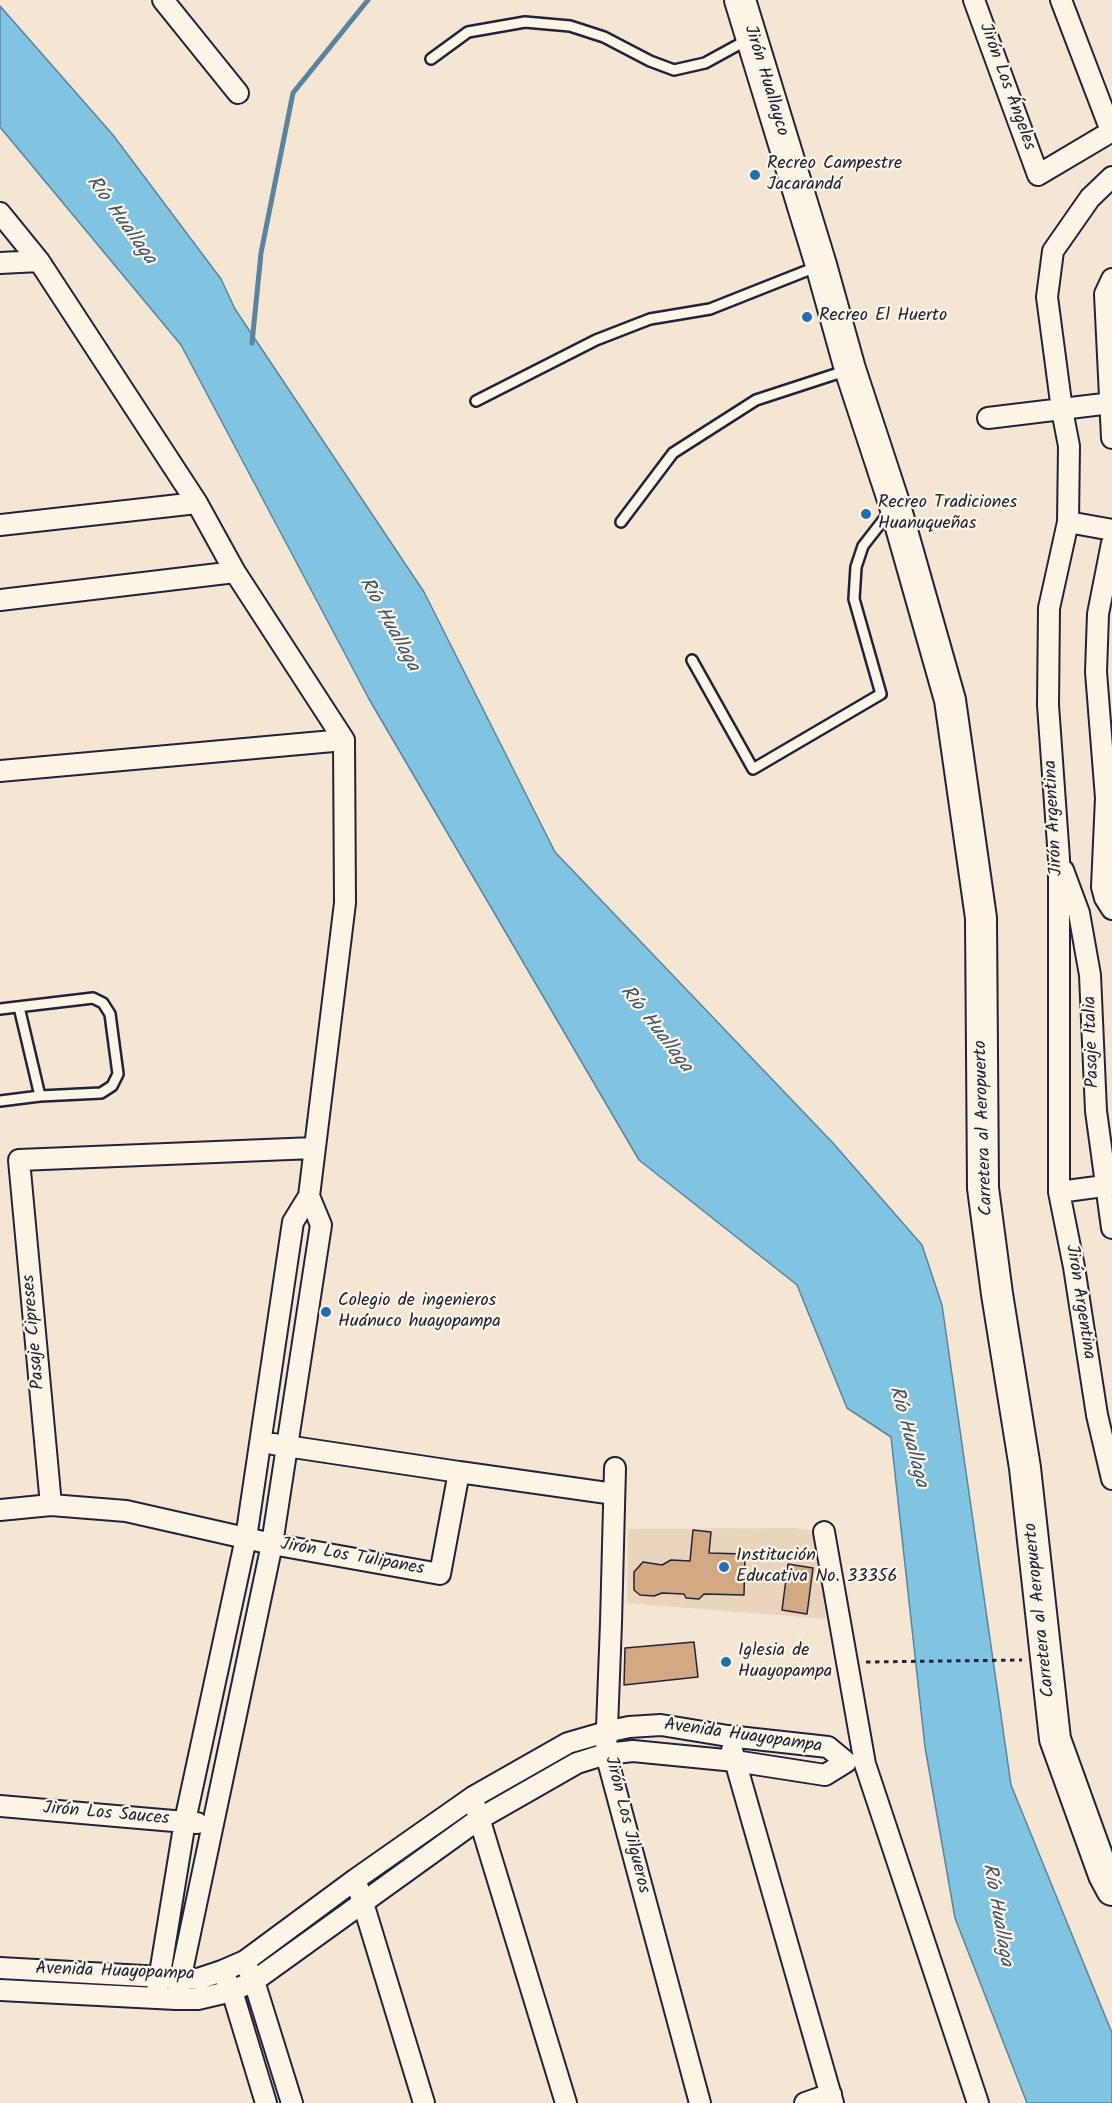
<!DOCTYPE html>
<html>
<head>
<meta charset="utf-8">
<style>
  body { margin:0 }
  canvas { display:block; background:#f4e6d2 }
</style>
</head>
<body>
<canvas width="1112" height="2103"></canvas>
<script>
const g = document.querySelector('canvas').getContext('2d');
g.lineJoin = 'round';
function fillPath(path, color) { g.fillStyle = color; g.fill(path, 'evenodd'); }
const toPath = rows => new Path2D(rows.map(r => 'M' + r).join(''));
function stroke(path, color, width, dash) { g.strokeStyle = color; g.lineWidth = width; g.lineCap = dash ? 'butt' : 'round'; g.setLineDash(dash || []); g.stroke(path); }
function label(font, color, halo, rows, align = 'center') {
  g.font = font + ' Kalam,sans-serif'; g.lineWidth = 4.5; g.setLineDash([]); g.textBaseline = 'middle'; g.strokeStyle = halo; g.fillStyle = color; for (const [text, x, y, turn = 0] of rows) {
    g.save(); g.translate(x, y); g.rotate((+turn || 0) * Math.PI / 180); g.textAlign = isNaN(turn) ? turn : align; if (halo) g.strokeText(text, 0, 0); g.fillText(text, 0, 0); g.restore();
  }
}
fillPath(toPath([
  [795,1528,815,1531,826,1619,627,1603,628,1529]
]), '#ead4bb');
const water = toPath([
  [0,6,113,135,221,279,235,309,424,592,555,852,833,1143,922,1245,942,1305,1011,1785,1112,2033,1112,2103,1027,2103,955,1918,925,1747,891,1437,847,1408,797,1285,639,1160,369,699,181,345,0,127,0,6]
]);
fillPath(water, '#80c4e1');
stroke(water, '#5a839f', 1.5);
stroke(toPath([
  [252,343,261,253,293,93,368,0]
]), '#5a839f', 5);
const building = toPath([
  [693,1530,711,1532,709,1553,745,1554,744,1595,704,1594,699,1599,686,1598,684,1594,662,1593,654,1596,640,1595,634,1590,634,1572,643,1562,662,1565,671,1560,690,1561,693,1530],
  [788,1564,813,1568,807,1614,782,1610,788,1564],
  [694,1642,698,1677,624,1685,625,1648,694,1642]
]);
fillPath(building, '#d3a984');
stroke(building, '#22223b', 1.5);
const service = toPath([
  [431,59,468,32,525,22,570,26,604,37,650,61,674,70,705,63,747,40],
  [476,401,596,340,650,319,710,309,816,267],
  [621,522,673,453,756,400,848,370],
  [692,660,753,769,881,694,854,599,856,567,863,546,891,510],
  [19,1007,40,1096],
  [0,1009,93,998,103,1003,110,1014,118,1074,112,1086,101,1093,40,1096,0,1101]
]);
const minor = toPath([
  [163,0,238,93],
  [974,0,1038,175,1112,131],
  [1061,0,1111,131],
  [1112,177,1090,198,1053,251,1047,297,1062,410,1069,446,1068,522,1049,608,1048,705,1059,859,1059,1192,1074,1267,1097,1415,1112,1479],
  [0,213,39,261,197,503,235,572,344,740,345,903,309,1196,293,1222,246,1538,185,1821,156,1998],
  [0,263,39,261],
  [1112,279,1105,294,1112,438],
  [988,418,1112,403],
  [1068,522,1112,530],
  [0,525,197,503],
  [1112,543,1098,614,1096,672,1106,798,1102,887,1105,898,1112,909],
  [0,600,235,572],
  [0,771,344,740],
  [1063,870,1079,913,1090,975,1096,1111,1112,1228],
  [1059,1192,1112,1185],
  [615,1468,611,1623,606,1754,700,2103],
  [459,1472,614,1494],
  [51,1505,19,1160,314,1148],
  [0,1510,51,1505,126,1511,272,1544,440,1574,459,1472,273,1444],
  [824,1532,865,1764,978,2103],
  [732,1750,833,2103],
  [0,1806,197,1823],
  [476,1808,566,2103],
  [359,1890,424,2103],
  [0,1968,198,1979,222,1971,245,1961,356,1879,473,1797,568,1743,606,1732,629,1727,661,1725,728,1736,828,1747,846,1762],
  [248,1969,254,1981,292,2103],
  [226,1979,232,1991,266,2103],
  [0,1990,176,1999,198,1999,232,1991,254,1981,479,1819,577,1763,606,1754,633,1751,735,1761,825,1775,846,1762],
  [178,1990,272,1544,321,1225,309,1196],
  [805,2103,831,2094]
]);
const primary = toPath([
  [740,0,821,265,850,369,895,506,950,700,981,918,983,1188,997,1294,1025,1468,1055,1739,1104,1875,1112,1890]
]);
stroke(service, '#22223b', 14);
stroke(minor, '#22223b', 24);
stroke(primary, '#22223b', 34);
stroke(toPath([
  [866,1662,1022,1660]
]), '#22223b', 3, [4.5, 4.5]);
stroke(service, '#fcf5e5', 9);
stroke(minor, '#fcf5e5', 20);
stroke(primary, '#fcf5e5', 30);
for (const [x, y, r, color] of [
  [755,175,6,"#1f6fb2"],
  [807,317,6,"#1f6fb2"],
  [866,514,6,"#1f6fb2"],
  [326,1312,6,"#1f6fb2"],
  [724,1567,6,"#1f6fb2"],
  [726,1662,6,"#1f6fb2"]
]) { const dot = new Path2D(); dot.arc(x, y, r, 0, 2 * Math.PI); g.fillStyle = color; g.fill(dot); stroke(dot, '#fcf5e5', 2); }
label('18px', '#22223b', '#fcf5e5', [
  ["Jirón Huallayco",765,81,73],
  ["Jirón Los Ángeles",1006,87,70],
  ["Jirón Argentina",1055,818,-93],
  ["Pasaje Italia",1093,1042,-92],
  ["Carretera al Aeropuerto",985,1128,-92],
  ["Jirón Argentina",1079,1302,81],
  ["Pasaje Cipreses",35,1332,-95],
  ["Jirón Los Tulipanes",352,1558,10],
  ["Carretera al Aeropuerto",1041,1610,-96],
  ["Avenida Huayopampa",743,1737,8],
  ["Jirón Los Sauces",106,1815,5],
  ["Jirón Los Jilgueros",626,1825,76],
  ["Avenida Huayopampa",115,1973,2]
]);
label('18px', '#22223b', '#fcf5e5', [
  ["Recreo Campestre",767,165],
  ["Jacarandá",767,186],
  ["Recreo El Huerto",819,317],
  ["Recreo Tradiciones",878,504],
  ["Huanuqueñas",878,525],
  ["Colegio de ingenieros",338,1302],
  ["Huánuco huayopampa",338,1323],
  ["Institución",736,1557],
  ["Educativa No. 33356",736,1578],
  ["Iglesia de",738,1652],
  ["Huayopampa",738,1673]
], 'left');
label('italic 20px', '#3e536d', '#fcf5e5', [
  ["Río Huallaga",120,221,54],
  ["Río Huallaga",388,625,61],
  ["Río Huallaga",655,1030,52],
  ["Río Huallaga",907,1437,75],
  ["Río Huallaga",996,1915,80]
]);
</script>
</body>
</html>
